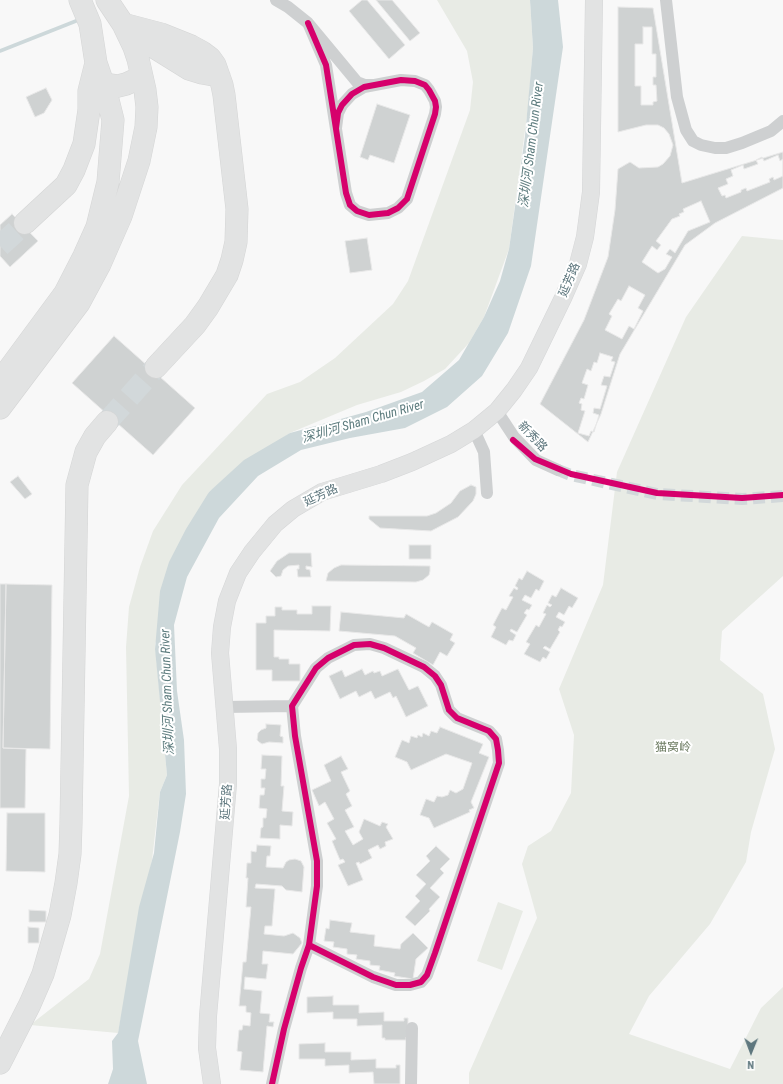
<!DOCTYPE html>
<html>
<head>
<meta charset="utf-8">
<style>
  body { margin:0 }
  #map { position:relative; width:783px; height:1084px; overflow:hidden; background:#f8f8f8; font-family:"Roboto Condensed",sans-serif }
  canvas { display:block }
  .north { position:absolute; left:731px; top:1032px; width:40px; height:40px; -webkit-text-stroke:3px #fff; paint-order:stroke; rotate:181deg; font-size:11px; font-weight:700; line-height:16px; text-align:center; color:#5e777e }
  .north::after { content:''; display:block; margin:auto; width:14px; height:18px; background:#5e777e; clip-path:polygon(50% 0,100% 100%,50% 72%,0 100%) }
</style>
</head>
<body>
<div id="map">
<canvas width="783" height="1084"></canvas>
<div class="north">N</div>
</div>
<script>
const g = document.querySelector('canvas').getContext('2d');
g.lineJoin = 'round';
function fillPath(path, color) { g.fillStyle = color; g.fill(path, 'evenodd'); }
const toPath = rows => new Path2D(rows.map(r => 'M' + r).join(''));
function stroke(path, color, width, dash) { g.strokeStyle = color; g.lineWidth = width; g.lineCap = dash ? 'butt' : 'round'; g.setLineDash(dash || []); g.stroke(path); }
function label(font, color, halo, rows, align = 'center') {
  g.font = font + ' "Roboto Condensed","Noto Sans SC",sans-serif'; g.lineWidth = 4; g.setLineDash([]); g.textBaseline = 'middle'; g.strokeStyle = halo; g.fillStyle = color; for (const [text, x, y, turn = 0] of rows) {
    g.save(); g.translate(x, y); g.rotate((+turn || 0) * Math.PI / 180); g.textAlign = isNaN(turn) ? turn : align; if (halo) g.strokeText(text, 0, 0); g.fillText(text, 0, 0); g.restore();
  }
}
fillPath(toPath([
  [437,0,530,0,533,48,528,108,509,249,484,317,469,343,445,369,424,381,401,392,357,405,290,433,209,492,155,644,167,775,160,792,152,860,118,1033,30,1025,89,979,100,954,129,796,126,647,129,607,140,567,153,531,182,485,267,394,300,382,335,358,393,304,408,281,470,110,473,82,467,51],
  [742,236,783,240,783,576,722,631,720,660,763,694,775,749,751,832,746,862,710,924,649,996,629,1034,730,1069,761,1008,783,987,783,1084,469,1084,469,1073,537,918,522,864,528,846,551,831,571,793,574,735,559,689,603,585,617,472,686,317],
  [498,902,523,911,502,970,477,961]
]), '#e8ebe5');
fillPath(toPath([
  [530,0,558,0,563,47,531,266,508,333,482,376,447,407,405,428,350,438,301,450,258,476,219,518,187,577,174,625,177,691,184,740,186,794,180,832,138,1041,147,1084,108,1084,113,1069,112,1041,118,1033,139,907,154,853,160,792,167,775,155,649,160,591,169,562,186,529,209,492,244,460,290,433,366,412,422,392,459,360,484,317,500,281,509,249,525,136,533,48]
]), '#cdd8da');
stroke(toPath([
  [0,51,81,19]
]), '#cdd8da', 3.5);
const building = toPath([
  [362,0,367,0,405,45,389,59,349,11,362,0],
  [376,0,392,0,420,33,410,41,376,0],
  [618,7,653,8,682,183,783,152,783,188,715,223,685,245,620,354,601,414,588,442,540,404,584,320,608,257,615,210,618,169,630,162,639,168,658,167,663,164,670,156,673,145,669,134,664,128,658,125,646,125,618,132,618,7],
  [643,27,652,27,652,54,656,54,656,77,653,77,653,85,656,85,657,101,653,102,653,105,641,105,641,86,635,86,635,44,643,44,643,27],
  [46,88,52,100,44,113,35,117,26,97,46,88],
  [377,104,410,115,394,163,370,155,368,160,360,157,377,104],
  [778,155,780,161,783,159,783,176,774,180,773,177,769,179,770,182,747,191,746,188,741,190,741,192,726,198,725,195,722,196,718,188,728,184,726,179,733,176,731,170,743,165,744,169,758,164,756,160,762,157,764,161,778,155],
  [701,201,710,222,688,231,675,253,670,249,666,254,672,257,665,269,658,273,642,262,652,246,657,250,661,245,656,241,672,219,680,216,679,214,684,212,683,209,701,201],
  [12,214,38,241,10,267,0,256,0,225,12,214],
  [367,238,372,270,350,273,345,241,367,238],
  [629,286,645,295,638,308,643,311,634,329,629,326,622,339,605,330,612,316,609,314,618,299,621,301,629,286],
  [114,336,195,408,153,455,72,383,114,336],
  [600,353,613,357,611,361,615,362,610,377,604,376,601,385,607,386,600,409,594,408,593,413,599,415,594,432,591,431,589,436,578,433,585,411,581,410,582,404,579,403,581,398,584,399,588,385,582,383,587,369,591,371,594,362,597,363,600,353],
  [18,476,32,494,25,499,10,482,18,476],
  [471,485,476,487,476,494,473,501,458,517,431,531,380,528,369,519,369,516,427,516,436,513,451,503,460,491,471,485],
  [409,545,431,545,431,559,409,559,409,545],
  [289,553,311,553,312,567,306,566,306,569,310,570,311,577,298,577,297,569,299,569,299,565,288,566,283,570,281,576,276,577,270,571,277,561,289,553],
  [341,565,430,566,430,571,429,575,423,580,416,582,326,581,328,573,334,568,341,565],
  [527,571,544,581,539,591,536,589,531,598,525,595,522,600,532,605,529,610,527,609,524,613,527,615,517,632,511,629,510,631,516,635,513,641,509,640,506,645,491,637,496,627,493,625,502,608,506,610,513,597,509,596,514,588,517,590,518,588,515,586,519,578,522,580,527,571],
  [0,584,6,584,3,748,26,749,25,808,0,808,0,584],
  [6,584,52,585,50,749,3,748,6,584],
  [561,588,578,598,572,608,569,606,564,615,559,612,556,617,565,622,562,627,560,626,558,630,560,632,550,649,545,646,543,648,550,652,546,659,543,657,540,662,524,654,530,644,526,642,536,625,539,627,546,614,543,613,547,605,550,607,552,605,548,603,552,595,556,597,561,588],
  [312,606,331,606,330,631,274,630,274,657,279,657,279,659,289,659,289,664,300,664,300,681,272,681,272,670,256,670,256,623,266,623,266,616,275,616,275,607,282,607,282,610,297,610,297,614,312,614,312,606],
  [341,612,404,618,406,614,429,627,432,622,453,634,450,640,455,643,447,656,440,652,433,665,413,653,416,648,395,636,339,631,341,612],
  [362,669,365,675,373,671,374,673,380,671,382,676,398,669,409,690,418,686,428,706,406,717,396,696,393,698,390,692,375,699,371,691,359,697,356,691,340,699,329,676,342,670,345,677,362,669],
  [266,724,281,725,280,736,283,737,283,743,269,742,262,744,259,742,257,740,258,733,261,730,266,728,266,724],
  [440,727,483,744,479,753,489,757,471,802,474,808,469,810,470,812,434,828,429,818,420,815,426,799,434,802,437,796,442,797,448,795,450,790,456,793,463,789,472,763,446,754,411,770,407,762,395,757,402,740,409,743,411,736,417,738,418,735,422,737,423,733,429,736,431,731,437,733,440,727],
  [262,755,282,756,281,786,284,786,282,811,293,812,292,826,280,825,280,839,260,838,261,828,263,827,263,818,266,818,267,809,259,808,260,795,264,795,265,788,261,788,261,779,265,779,266,769,261,769,262,755],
  [341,756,348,769,341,772,350,791,346,794,352,806,345,810,354,827,345,831,353,845,363,839,359,832,364,819,380,826,382,822,388,824,386,827,393,839,385,842,386,846,380,849,378,845,368,850,372,858,360,864,359,862,356,863,363,880,348,886,338,865,345,862,343,859,340,860,332,841,336,839,327,823,334,819,325,802,319,806,312,790,331,781,324,765,341,756],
  [7,813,45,813,45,872,6,871,7,813],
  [257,845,271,846,270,856,267,856,266,867,283,868,286,862,289,860,295,859,301,861,304,867,302,892,286,890,282,886,256,884,255,888,275,889,272,926,265,926,264,934,284,936,293,933,300,938,302,943,293,954,263,951,262,964,268,964,266,979,245,977,244,989,262,991,260,1013,270,1014,269,1022,274,1022,273,1027,267,1026,263,1072,240,1070,242,1052,237,1051,239,1030,242,1030,243,1025,250,1026,251,1013,246,1012,246,1006,239,1006,243,962,246,962,251,907,246,907,248,878,246,878,247,863,251,863,251,851,256,852,257,845],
  [436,846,450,859,440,869,444,873,430,888,440,897,429,909,430,911,415,926,405,917,420,901,415,896,426,884,416,875,430,861,426,856,436,846],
  [29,910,46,911,46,922,29,922,29,910],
  [330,920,352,923,350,932,375,935,374,946,400,949,401,944,413,933,428,948,416,959,413,979,394,976,395,973,379,970,380,966,370,965,370,961,356,959,357,955,347,954,347,949,333,947,334,942,324,941,326,928,329,929,330,920],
  [28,927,39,928,39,943,28,943,28,927],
  [333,996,333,1005,359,1005,359,1013,384,1012,384,1021,404,1021,404,1018,408,1018,408,1037,406,1037,406,1040,385,1040,385,1038,382,1038,382,1025,357,1026,357,1019,333,1019,333,1012,307,1013,307,997,333,996],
  [325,1043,325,1052,351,1052,351,1060,376,1059,376,1068,396,1068,396,1065,400,1065,400,1084,374,1084,373,1072,349,1073,349,1065,325,1066,325,1059,299,1059,299,1044,325,1043]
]);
fillPath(building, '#cfd2d2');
stroke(building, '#e8e8e8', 1);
stroke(toPath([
  [558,470,571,475,657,494,742,499,783,496]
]), '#d2d8da', 12, [12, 6]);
stroke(toPath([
  [0,246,25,223],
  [107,422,156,367]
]), '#d2d8da', 22, [22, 11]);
const secondary = toPath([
  [212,1084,207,1048,208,1016,228,784,228,749,220,653,222,627,227,601,238,573,252,552,275,524,293,509,322,492,381,474,412,462,451,444,474,430,497,411,514,390,529,368,563,298,578,264,585,237,591,192,594,0]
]);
const highway = toPath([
  [123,24,161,34,191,46,202,52,210,58,215,65,222,85,224,95,237,209,236,242,232,260,227,275,208,307,195,325,156,367],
  [133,32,152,46,189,69,202,73,219,76],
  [103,84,118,86,126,84,137,79,141,75],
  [25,223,66,185,74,170,84,144,89,110,89,91,96,63],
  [0,381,65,293,84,256,97,227,108,182,113,120,106,92,96,63,90,24,80,0],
  [0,408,79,303,100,264,121,216,139,161,146,127,147,107,145,90,138,59,134,47,123,24,107,0],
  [0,1063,30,1004,43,974,60,915,66,883,70,854,71,823,77,485,86,452,95,436,107,422]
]);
stroke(secondary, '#d5d6d7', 18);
stroke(highway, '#d4d5d5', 23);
stroke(toPath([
  [276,0,288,7,308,23,357,82,365,85,372,85],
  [666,0,677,97,686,130,693,141,701,145,715,148,726,148,742,143,771,131,783,121],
  [308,23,326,65,346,193,350,205,357,211,369,215,388,213,398,208,407,199,435,114,436,107,435,101,429,90,425,85,415,81,401,80,364,87,352,94,342,105,338,113,336,128],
  [497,411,514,437,536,460,558,470],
  [474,430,484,452,487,493],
  [224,707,292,706],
  [272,1084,284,1029,301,968,309,945,317,886,317,861,295,736,292,706,316,668,328,658,354,645,370,644,384,648,424,667,435,676,441,685,449,710,457,718,489,731,496,739,498,750,499,763,435,953,427,975,421,982,410,985,396,985,373,977,309,945],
  [411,1084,412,1028]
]), '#ced0d1', 12);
stroke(secondary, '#e2e3e3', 17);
stroke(highway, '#e2e3e3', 22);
stroke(toPath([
  [308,23,326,65,346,193,350,205,357,211,369,215,388,213,398,208,407,199,435,114,436,107,435,101,429,90,425,85,415,81,401,80,364,87,352,94,342,105,338,113,336,128],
  [513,440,535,459,571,474,657,493,742,498,783,495],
  [272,1084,284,1029,301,968,309,945,317,886,317,861,295,736,292,706,316,668,328,658,354,645,370,644,384,648,424,667,435,676,441,685,449,710,457,718,489,731,496,739,498,750,499,763,435,953,427,975,421,982,410,985,396,985,373,977,309,945]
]), '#d6006c', 6);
label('12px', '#5e777e', '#fff', [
  ["延芳路",570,280,-67],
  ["新秀路",532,437,47],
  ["延芳路",321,496,-25],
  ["延芳路",227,802,-86]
]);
label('12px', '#6c7b61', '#fff', [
  ["猫窝岭",673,748]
]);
label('italic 13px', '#5d7c7e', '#fff', [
  ["深圳河 Sham Chun River",532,145,-83],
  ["深圳河 Sham Chun River",363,422,-16],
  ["深圳河 Sham Chun River",168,692,-92]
]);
</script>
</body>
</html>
